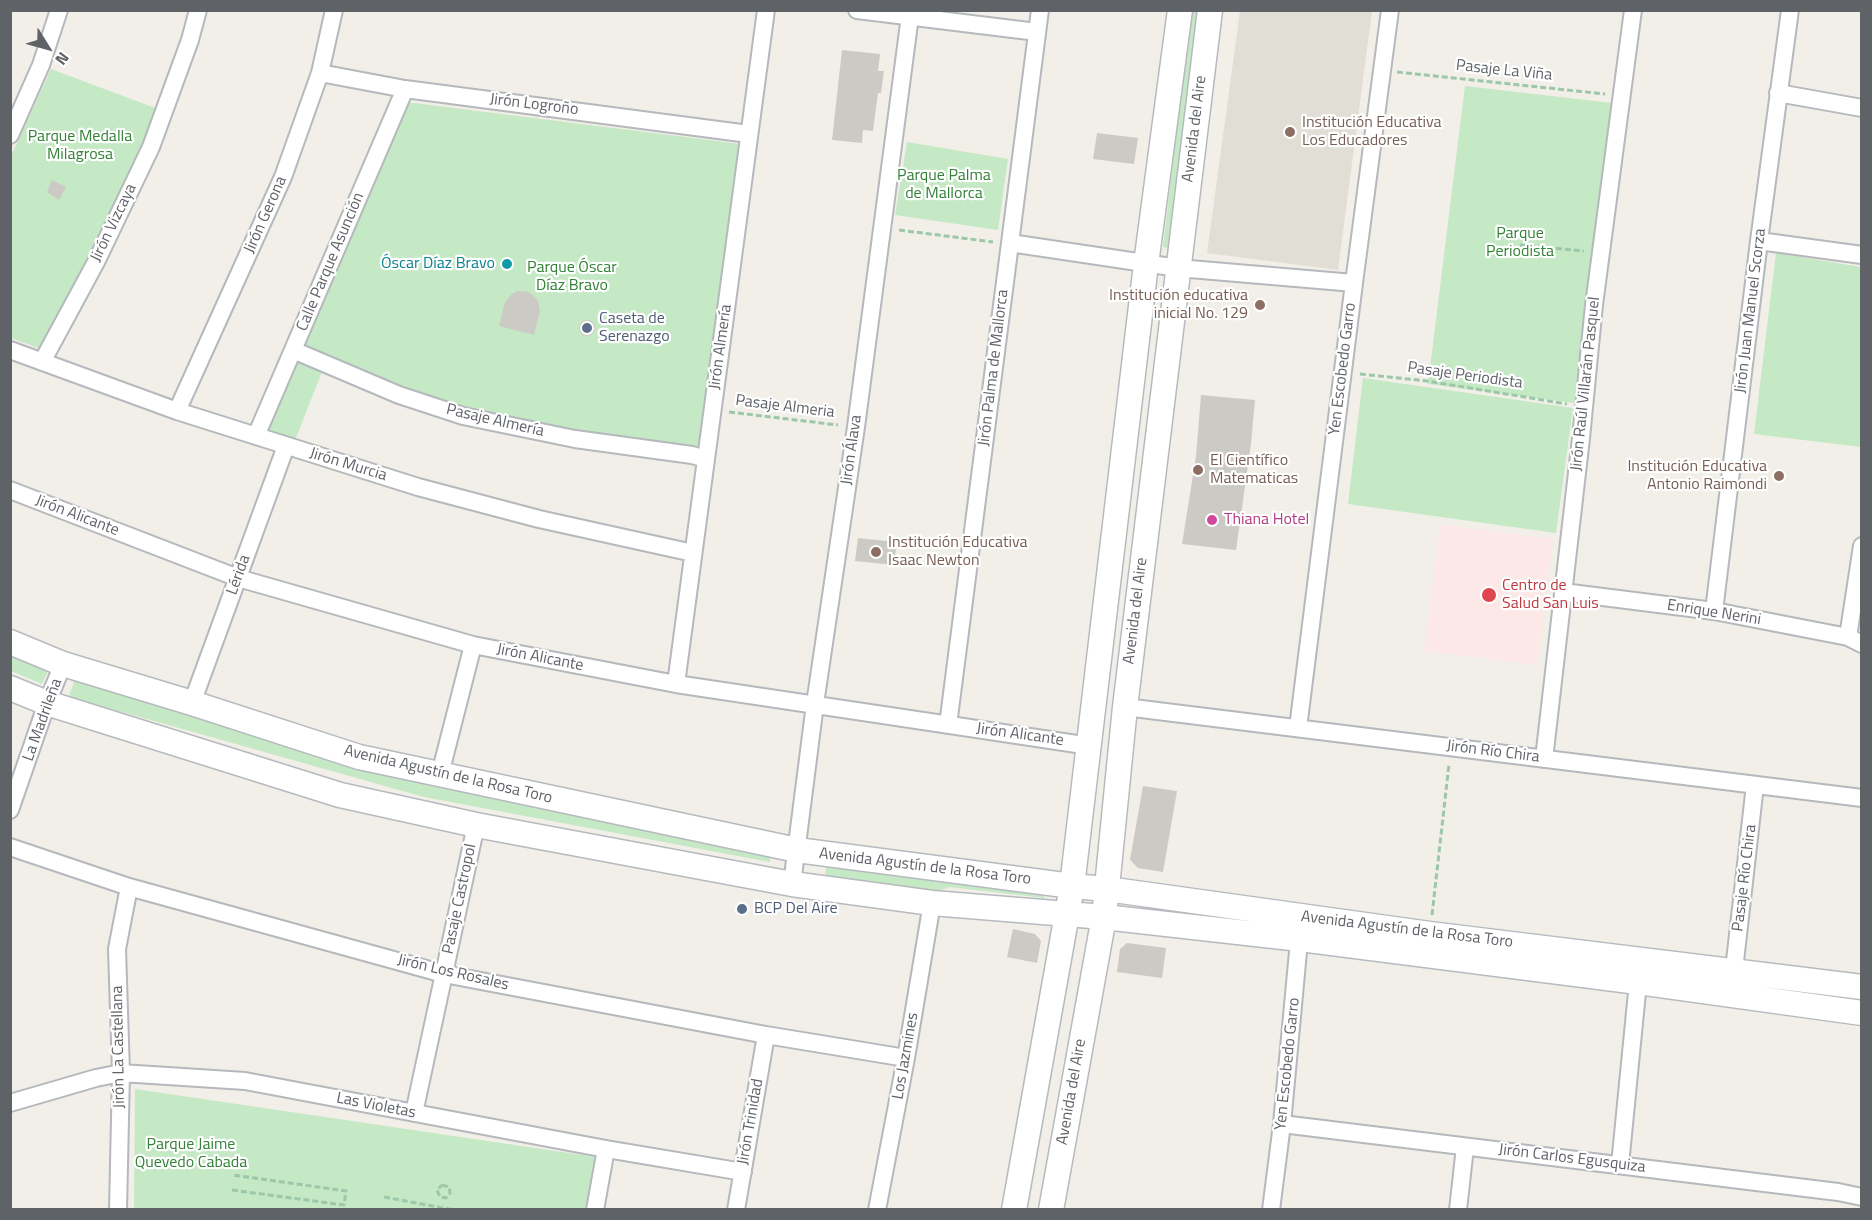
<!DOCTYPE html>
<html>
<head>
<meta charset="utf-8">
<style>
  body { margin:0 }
  #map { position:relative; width:1872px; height:1220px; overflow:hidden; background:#f1efe8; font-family:"Titillium Web",sans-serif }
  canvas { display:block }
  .frame { position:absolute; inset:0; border:12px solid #5f6368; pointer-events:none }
  .north { position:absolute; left:18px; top:18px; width:60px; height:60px; -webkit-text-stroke:4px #fff; paint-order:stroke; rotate:127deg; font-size:16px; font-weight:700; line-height:24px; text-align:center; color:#5f6368 }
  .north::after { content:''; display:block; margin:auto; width:21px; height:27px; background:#5f6368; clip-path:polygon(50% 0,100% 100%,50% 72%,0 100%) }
</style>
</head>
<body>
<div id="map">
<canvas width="1872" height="1220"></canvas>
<div class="frame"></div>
<div class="north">N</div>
</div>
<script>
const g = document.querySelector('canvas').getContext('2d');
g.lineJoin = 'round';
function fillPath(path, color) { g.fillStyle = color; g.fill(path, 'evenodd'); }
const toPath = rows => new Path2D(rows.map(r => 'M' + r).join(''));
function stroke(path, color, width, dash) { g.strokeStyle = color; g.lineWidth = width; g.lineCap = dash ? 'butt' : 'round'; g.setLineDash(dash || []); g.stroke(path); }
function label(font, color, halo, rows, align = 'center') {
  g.font = font + ' "Titillium Web",sans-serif'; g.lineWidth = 4.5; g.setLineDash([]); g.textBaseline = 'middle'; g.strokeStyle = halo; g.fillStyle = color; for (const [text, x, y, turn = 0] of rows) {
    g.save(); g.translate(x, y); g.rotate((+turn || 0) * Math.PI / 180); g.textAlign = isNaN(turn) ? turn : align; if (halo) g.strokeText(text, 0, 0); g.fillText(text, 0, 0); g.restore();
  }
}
fillPath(toPath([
  [1240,11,1372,11,1338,270,1207,253]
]), '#e1ded6');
fillPath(toPath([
  [1440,525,1553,539,1537,665,1424,651]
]), '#fce8e6');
fillPath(toPath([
  [1191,11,1208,11,1179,249,1163,247],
  [51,69,163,111,46,351,11,338,11,156],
  [1465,86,1612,103,1574,403,1428,384],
  [406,102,749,145,706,454,493,419,403,391,299,347],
  [907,142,1008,159,998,230,895,215],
  [1776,253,1861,267,1861,447,1754,434],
  [296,358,323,369,294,443,266,434],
  [1363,378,1573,408,1556,533,1348,504],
  [10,649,51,664,42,684,11,671],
  [77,672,381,768,771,850,770,862,424,797,69,697],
  [827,860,1044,890,1044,898,950,887,932,893,825,877],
  [135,1089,596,1157,585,1209,134,1210]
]), '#c5e8c5');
fillPath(toPath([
  [842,50,880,54,878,71,884,71,881,93,878,93,873,131,863,130,862,143,832,140],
  [1097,133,1138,138,1134,164,1093,159],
  [52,180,66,187,59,200,47,192],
  [517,291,529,292,538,300,540,312,534,335,499,326,505,302,512,294],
  '579 328a8 8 0 1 1 16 0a8 8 0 1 1-16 0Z',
  [1201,395,1255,400,1251,444,1236,550,1182,544,1196,456],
  [858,538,897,542,894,565,855,561],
  [1143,786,1177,791,1163,872,1138,868,1130,860],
  [1013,929,1035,934,1041,941,1037,963,1007,957],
  [1127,943,1166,948,1162,978,1117,972,1120,949]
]), '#cccac5');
const street = toPath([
  [857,10,1037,32],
  [320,73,405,89,749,134],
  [1778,93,1862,108],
  [10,135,41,65,59,10],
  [1759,241,1862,255],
  [1010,243,1178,268,1354,283],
  [10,350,177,411,418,487,539,519,693,553],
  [293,350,399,395,463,416,575,439,692,455,706,459],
  [42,362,96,262,151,147,190,40,198,10],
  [177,411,283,177,320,73,334,10],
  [256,436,405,89],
  [10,490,238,578,473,645,676,684,1090,746],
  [1563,592,1714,611,1848,637,1862,644],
  [1714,611,1759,241,1790,10],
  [1848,637,1862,546],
  [676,684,766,10],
  [192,703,286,446],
  [1125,707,1862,798],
  [948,725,1040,10],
  [1298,728,1354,283,1390,10],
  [1544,759,1581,438,1594,305,1633,10],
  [440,774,473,645],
  [10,810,47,703,63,664],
  [10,847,129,887,444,974,766,1035,906,1058],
  [792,884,815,704,856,427,910,16],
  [1734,970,1755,785],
  [10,1103,96,1078,121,1073,245,1081,606,1149,743,1172],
  [414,1113,476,825],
  [1282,1124,1838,1192,1862,1197],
  [1620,1165,1638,982],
  [118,1210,121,1073,117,949,129,887],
  [595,1210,606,1149],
  [736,1210,766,1035],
  [877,1210,906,1058,932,903],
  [1271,1210,1282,1124,1300,930],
  [1458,1210,1465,1147]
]);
const secondary = toPath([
  [10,642,63,664,192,703,359,757,797,850,1072,886,1107,889,1430,934,1862,987],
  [10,688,47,703,340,795,476,825,792,884,932,903,1104,917,1300,939,1638,982,1862,1013],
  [1014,1210,1072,886,1146,264,1180,10],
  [1051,1210,1104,917,1125,707,1210,10]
]);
stroke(street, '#b5b8bc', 20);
stroke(secondary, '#b6babf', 27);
stroke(toPath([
  [1397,72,1605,94],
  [899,230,993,242],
  [1520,245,1584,251],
  [1360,374,1427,381,1567,404],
  [729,412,838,425],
  [1432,915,1449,764],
  [442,1185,449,1187,450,1193,446,1198,440,1197,437,1190,442,1185],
  [232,1190,344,1205,346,1191,233,1175],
  [384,1197,454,1210]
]), '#9cc7a9', 3, [6, 3]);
stroke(street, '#fff', 16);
stroke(secondary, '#fff', 24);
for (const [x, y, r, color] of [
  [1290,132,6,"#8d6e63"],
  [507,264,6,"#0f9aa8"],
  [1260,305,6,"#8d6e63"],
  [587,328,6,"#5c6f8a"],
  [1198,470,6,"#8d6e63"],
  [1779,476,6,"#8d6e63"],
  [1212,520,6,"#d1479c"],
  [876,552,6,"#8d6e63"],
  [1489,595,8,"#e0444e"],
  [742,909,6,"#5c6f8a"]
]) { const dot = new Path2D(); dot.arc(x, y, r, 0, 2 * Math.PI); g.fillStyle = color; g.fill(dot); stroke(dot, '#fff', 2); }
label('16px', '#5f6368', '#fff', [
  ["Pasaje La Viña",1504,71,6],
  ["Jirón Logroño",534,105,7],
  ["Avenida del Aire",1195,129,-83],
  ["Jirón Gerona",266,215,-66],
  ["Jirón Vizcaya",114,223,-64],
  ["Calle Parque Asunción",331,262,-67],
  ["Jirón Juan Manuel Scorza",1751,311,-83],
  ["Jirón Almería",721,347,-82],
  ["Jirón Palma de Mallorca",994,368,-83],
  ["Yen Escobedo Garro",1343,369,-83],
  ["Pasaje Periodista",1465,376,8],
  ["Jirón Raúl Villarán Pasquel",1586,384,-84],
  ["Pasaje Almeria",785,407,7],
  ["Pasaje Almería",495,421,13],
  ["Jirón Álava",852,450,-82],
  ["Jirón Murcia",348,465,17],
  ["Jirón Alicante",77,516,21],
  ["Lérida",239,575,-70],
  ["Avenida del Aire",1136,611,-83],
  ["Enrique Nerini",1714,613,9],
  ["Jirón Alicante",540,658,11],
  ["La Madrileña",43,720,-70],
  ["Jirón Alicante",1020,735,8],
  ["Jirón Río Chira",1493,752,7],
  ["Avenida Agustín de la Rosa Toro",448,775,13],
  ["Avenida Agustín de la Rosa Toro",925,867,7],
  ["Pasaje Río Chira",1745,878,-83],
  ["Pasaje Castropol",460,899,-78],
  ["Avenida Agustín de la Rosa Toro",1407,930,7],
  ["Jirón Los Rosales",453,973,13],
  ["Jirón La Castellana",119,1047,-91],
  ["Los Jazmines",906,1056,-80],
  ["Yen Escobedo Garro",1288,1064,-84],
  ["Avenida del Aire",1072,1092,-80],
  ["Las Violetas",376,1106,11],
  ["Jirón Trinidad",751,1122,-80],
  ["Jirón Carlos Egusquiza",1572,1159,7]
]);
label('16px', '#785e54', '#fff', [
  ["Institución Educativa",1302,123],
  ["Los Educadores",1302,141],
  ["Institución educativa",1248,296,"right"],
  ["inicial No. 129",1248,314,"right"],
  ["El Científico",1210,461],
  ["Matematicas",1210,479],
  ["Institución Educativa",1767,467,"right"],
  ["Antonio Raimondi",1767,485,"right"],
  ["Institución Educativa",888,543],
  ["Isaac Newton",888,561]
], 'left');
label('16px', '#348238', '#fff', [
  ["Parque Medalla",80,137],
  ["Milagrosa",80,155],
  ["Parque Palma",944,176],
  ["de Mallorca",944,194],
  ["Parque",1520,234],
  ["Periodista",1520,252],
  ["Parque Óscar",572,268],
  ["Díaz Bravo",572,286],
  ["Parque Jaime",191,1145],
  ["Quevedo Cabada",191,1163]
]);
label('16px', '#0d838f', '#fff', [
  ["Óscar Díaz Bravo",495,264]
], 'right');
label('16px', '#4e5e75', '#fff', [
  ["Caseta de",599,319],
  ["Serenazgo",599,337],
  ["BCP Del Aire",754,909]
], 'left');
label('16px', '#b23c85', '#fff', [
  ["Thiana Hotel",1224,520]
], 'left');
label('16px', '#be3a42', '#fff', [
  ["Centro de",1502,586],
  ["Salud San Luis",1502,604]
], 'left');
</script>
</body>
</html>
